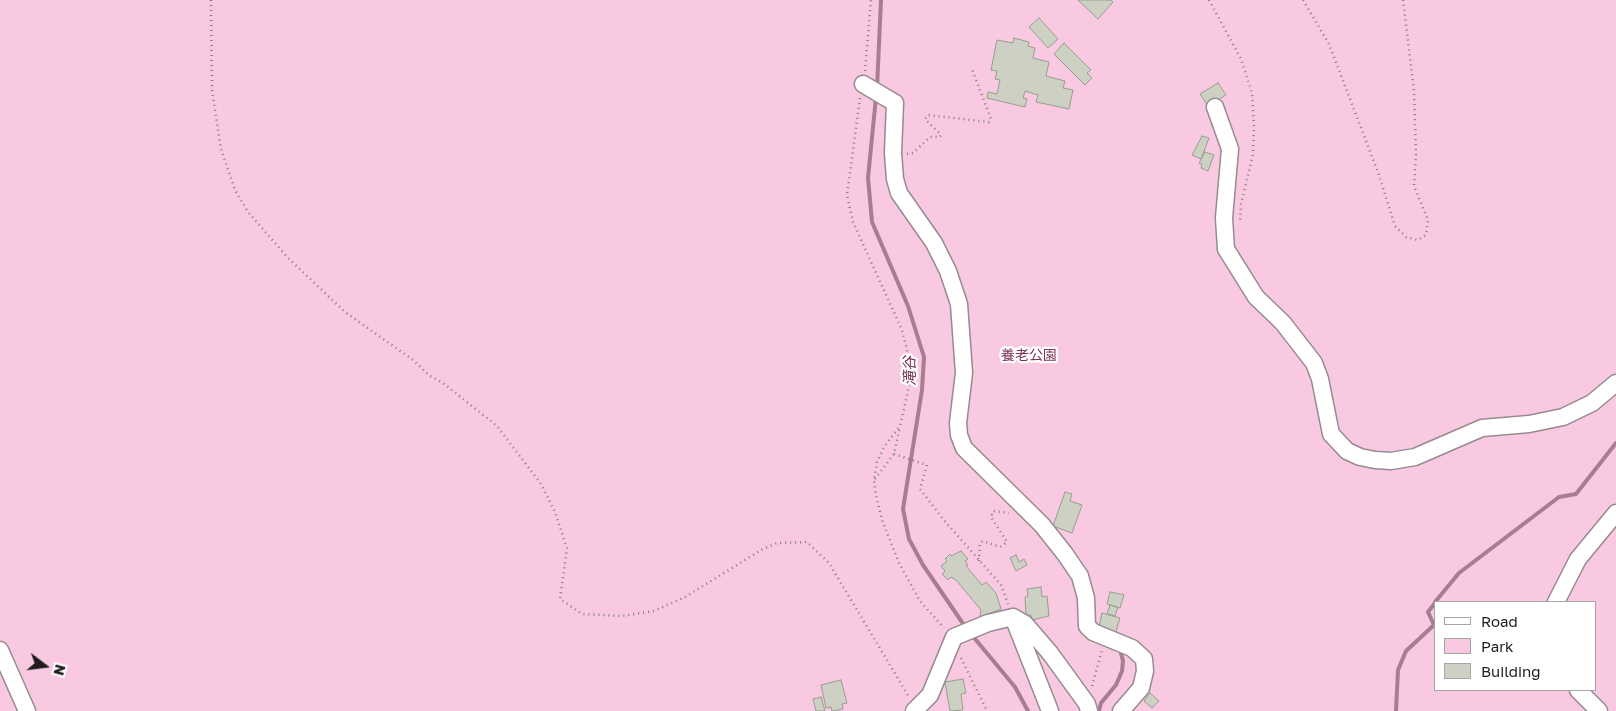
<!DOCTYPE html>
<html>
<head>
<meta charset="utf-8">
<style>
  body { margin:0 }
  #map { position:relative; width:1616px; height:711px; overflow:hidden; background:#fef2f8; font-family:"Golos Text",sans-serif }
  canvas { display:block }
  .legend { position:absolute; left:1434px; top:601px; width:162px; height:90px; box-sizing:border-box; background:#fff; border:1px solid #a6a4a5; margin:0; padding:6px 9px; list-style:none; font-size:15px; color:#201b1d }
  .legend li { display:flex; align-items:center; gap:10px; height:25px }
  .legend b { width:25px; border:1px solid #a6a4a5 }
  .north { position:absolute; left:20px; top:641px; width:50px; height:50px; -webkit-text-stroke:4px #fff; paint-order:stroke; rotate:105deg; font-size:14px; font-weight:700; line-height:20px; text-align:center; color:#201b1d }
  .north::after { content:''; display:block; margin:auto; width:18px; height:22px; background:#201b1d; clip-path:polygon(50% 0,100% 100%,50% 72%,0 100%) }
</style>
</head>
<body>
<div id="map">
<canvas width="1616" height="711"></canvas>
<ul class="legend">
<li><b style="height:6px;background:#fff"></b>Road</li>
<li><b style="height:14px;background:#f8c9e0"></b>Park</li>
<li><b style="height:14px;background:#cdd1c4"></b>Building</li>
</ul>
<div class="north">N</div>
</div>
<script>
const g = document.querySelector('canvas').getContext('2d');
g.lineJoin = 'round';
function fillPath(path, color) { g.fillStyle = color; g.fill(path, 'evenodd'); }
const toPath = rows => new Path2D(rows.map(r => 'M' + r).join(''));
function stroke(path, color, width, dash) { g.strokeStyle = color; g.lineWidth = width; g.lineCap = dash ? 'butt' : 'round'; g.setLineDash(dash || []); g.stroke(path); }
function label(font, color, halo, rows, align = 'center') {
  g.font = font + ' "Golos Text","Noto Sans JP",sans-serif'; g.lineWidth = 4.5; g.setLineDash([]); g.textBaseline = 'middle'; g.strokeStyle = halo; g.fillStyle = color; for (const [text, x, y, turn = 0] of rows) {
    g.save(); g.translate(x, y); g.rotate((+turn || 0) * Math.PI / 180); g.textAlign = isNaN(turn) ? turn : align; if (halo) g.strokeText(text, 0, 0); g.fillText(text, 0, 0); g.restore();
  }
}
fillPath(toPath([
  [0,0,1616,0,1616,711,0,711],
  [1435,602,1595,602,1595,690,1435,690]
]), '#f8c9e0');
stroke(toPath([
  [877,88,881,0],
  [876,97,868,178,872,222,908,306,924,357,922,390,903,509,909,539,923,565,966,628],
  [1435,602,1459,573,1559,497,1576,494,1616,443],
  [971,634,1015,687,1028,711],
  [1099,711,1101,703,1116,685,1122,671,1123,661,1120,649],
  [1396,711,1398,670,1406,651,1434,625,1428,612,1435,603]
]), '#a87d92', 4);
const building = toPath([
  [1078,0,1111,0,1113,2,1098,19,1078,0],
  [1039,18,1058,39,1048,48,1029,27,1039,18],
  [1014,38,1029,42,1028,46,1035,48,1033,58,1049,62,1046,76,1065,81,1063,88,1073,90,1069,109,1036,102,1038,95,1025,91,1023,98,1027,99,1025,107,987,98,988,92,997,94,1000,80,995,79,997,71,991,70,997,40,1013,43,1014,38],
  [1064,43,1091,70,1087,73,1092,78,1085,85,1054,54,1064,43],
  [1218,83,1226,95,1208,106,1200,94,1218,83],
  [1202,136,1209,138,1201,159,1192,155,1202,136],
  [1205,152,1214,155,1208,171,1201,168,1202,164,1199,163,1205,152],
  [1065,492,1072,494,1070,501,1082,505,1072,533,1053,526,1065,492],
  [961,551,968,559,965,561,968,565,966,566,982,585,986,582,996,593,1001,609,988,614,988,617,980,616,981,610,956,580,951,577,948,580,942,574,945,571,941,566,947,561,945,559,950,554,951,556,961,551],
  [1016,555,1019,562,1024,559,1027,565,1016,571,1010,558,1016,555],
  [1041,587,1042,597,1047,596,1049,616,1032,620,1031,615,1026,615,1025,597,1028,596,1027,589,1041,587],
  [1110,592,1124,595,1120,608,1107,604,1110,592],
  [1110,605,1118,607,1115,616,1107,614,1110,605],
  [1102,613,1120,618,1116,632,1099,627,1102,613],
  [963,679,966,693,961,694,963,710,950,711,945,682,963,679],
  [841,680,847,703,842,704,843,709,832,711,831,707,826,708,821,685,841,680],
  [1150,693,1159,701,1152,708,1144,701,1150,693],
  [821,697,825,711,816,711,813,699,821,697]
]);
fillPath(building, '#cdd1c4');
stroke(building, '#999d91', 1);
const minor = toPath([
  [863,84,895,103,893,153,895,179,899,193,934,243,948,271,959,304,964,373,958,423,959,435,964,448,1042,525,1065,554,1080,576,1086,598,1087,626,1093,632,1132,648,1144,659,1145,671,1141,688,1121,711],
  [1215,107,1230,149,1224,218,1226,249,1256,297,1283,323,1314,363,1320,379,1331,434,1347,451,1360,457,1375,460,1391,461,1415,457,1482,428,1529,424,1563,417,1592,403,1616,383],
  [1556,602,1578,559,1616,513],
  [1013,617,1050,711],
  [0,650,27,711],
  [1578,690,1599,711],
  [914,711,930,695,954,637,988,623,1013,617,1025,624,1050,653,1087,704,1089,711]
]);
stroke(minor, '#978a90', 19);
stroke(toPath([
  [211,0,212,90,221,149,235,190,248,212,288,258,345,312,413,360,430,376,443,383,497,426,541,484,555,512,567,548,560,599,582,614,621,616,654,611,685,597,763,549,777,543,807,542,829,563,909,697],
  [1209,0,1241,59,1252,93,1254,127,1253,154,1241,204,1240,222],
  [1303,0,1329,44,1379,175,1395,226,1406,237,1418,240,1426,235,1428,220,1414,186,1416,155,1414,91,1403,0],
  [865,71,871,0],
  [860,98,847,195,853,222,902,330,911,366,908,391,900,426,884,447,877,462,874,480,876,495,882,520,899,563,920,601,944,628],
  [907,154,913,153,930,137,940,137,941,135,925,119,928,115,989,122,991,119,972,69],
  [894,454,927,465,920,489,943,519,1001,585,1008,604],
  [875,479,894,454,900,427],
  [979,561,980,543,983,541,1000,547,1007,542,991,517,993,511,1009,513],
  [961,658,987,711],
  [1092,686,1102,650]
]), '#847c80', 2.5, [1, 4]);
stroke(minor, '#fff', 16);
label('14px', '#7b355c', '#fff', [
  ["養老公園",1029,356]
]);
label('italic 15px', '#722c54', '#fff', [
  ["滝谷",910,371,-91]
]);
</script>
</body>
</html>
